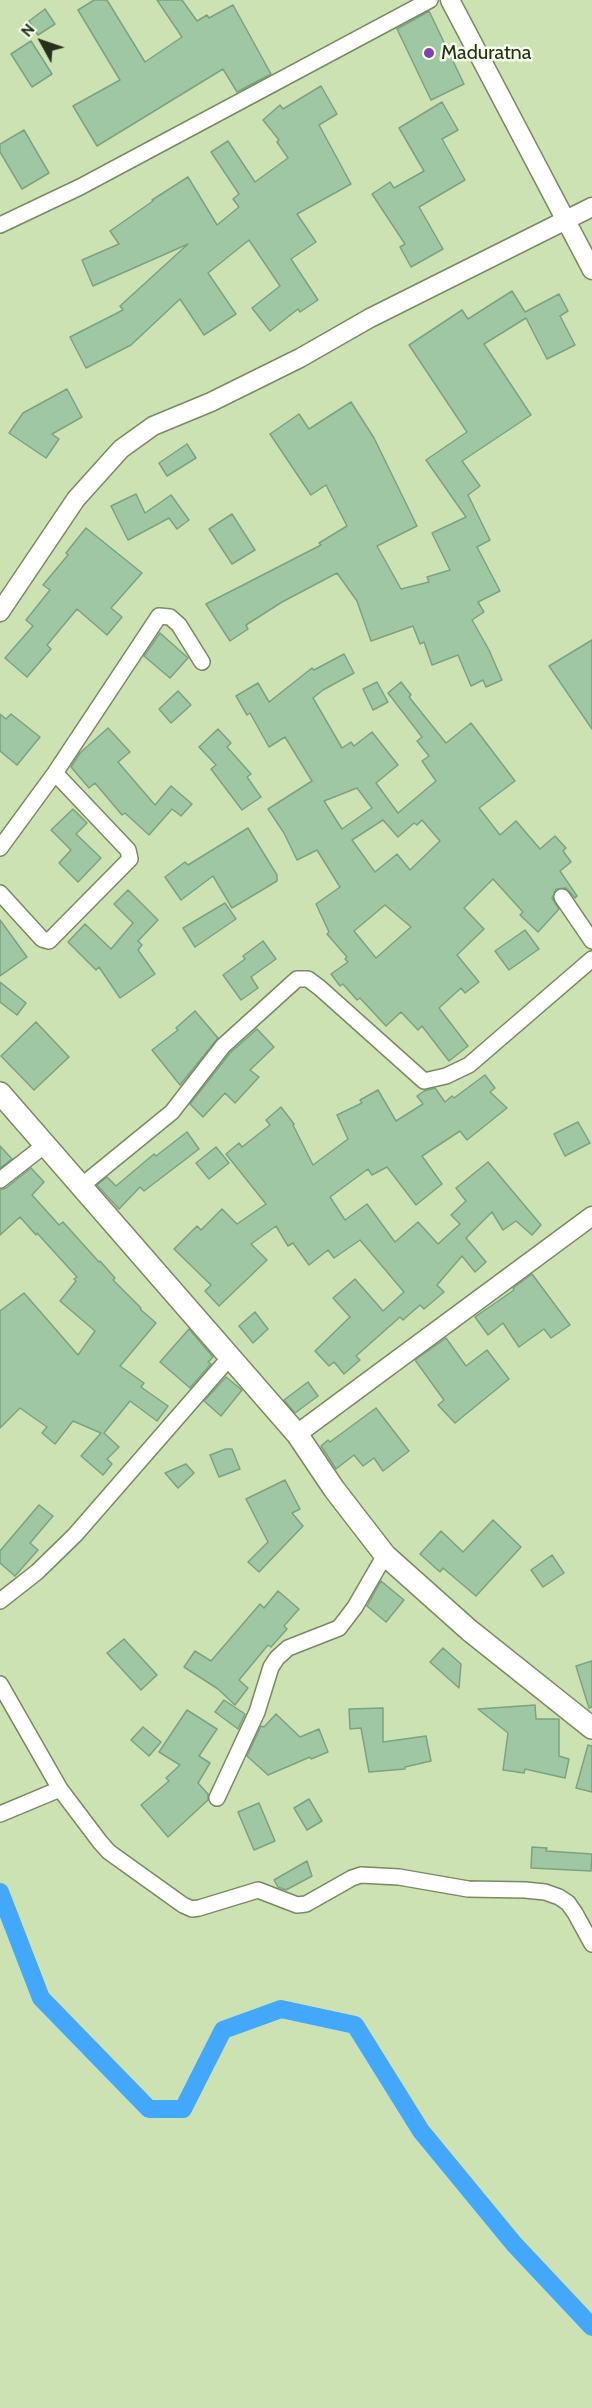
<!DOCTYPE html>
<html>
<head>
<meta charset="utf-8">
<style>
  body { margin:0 }
  #map { position:relative; width:592px; height:2408px; overflow:hidden; background:#cce2b3; font-family:Cabin,sans-serif }
  canvas { display:block }
  .north { position:absolute; left:12px; top:12px; width:60px; height:60px; -webkit-text-stroke:4px #f3ffe7; paint-order:stroke; rotate:310deg; font-size:16px; font-weight:700; line-height:24px; text-align:center; color:#272f1d }
  .north::after { content:''; display:block; margin:auto; width:21px; height:27px; background:#272f1d; clip-path:polygon(50% 0,100% 100%,50% 72%,0 100%) }
</style>
</head>
<body>
<div id="map">
<canvas width="592" height="2408"></canvas>
<div class="north">N</div>
</div>
<script>
const g = document.querySelector('canvas').getContext('2d');
g.lineJoin = 'round';
const toPath = rows => new Path2D(rows.map(r => 'M' + r).join(''));
function stroke(path, color, width, dash) { g.strokeStyle = color; g.lineWidth = width; g.lineCap = dash ? 'butt' : 'round'; g.setLineDash(dash || []); g.stroke(path); }
function fillPath(path, color) { g.fillStyle = color; g.fill(path, 'evenodd'); }
function label(font, color, halo, rows, align = 'center') {
  g.font = font + ' Cabin,sans-serif'; g.lineWidth = 5; g.setLineDash([]); g.textBaseline = 'middle'; g.strokeStyle = halo; g.fillStyle = color; for (const [text, x, y, turn = 0] of rows) {
    g.save(); g.translate(x, y); g.rotate((+turn || 0) * Math.PI / 180); g.textAlign = isNaN(turn) ? turn : align; if (halo) g.strokeText(text, 0, 0); g.fillText(text, 0, 0); g.restore();
  }
}
stroke(toPath([
  [0,1892,41,1998,149,2109,183,2109,223,2030,281,2009,355,2025,421,2131,514,2244,592,2327]
]), '#43a7fb', 18);
const building = toPath([
  [94,0,107,0,145,62,182,37,157,0,182,0,197,21,207,15,209,18,233,5,271,74,237,92,223,69,97,146,73,106,120,80,78,10,94,0],
  [45,9,55,24,38,35,29,21,45,9],
  [429,11,464,84,431,100,397,29,429,11],
  [31,41,52,74,32,87,11,54,31,41],
  [321,86,337,114,319,125,351,184,297,214,316,242,291,259,318,300,300,312,298,309,270,331,252,308,280,286,249,240,208,273,236,314,204,335,180,299,131,345,86,368,70,337,123,310,120,306,188,244,93,286,82,260,119,244,110,231,153,201,152,200,188,177,217,225,239,207,233,199,239,194,211,152,228,141,255,182,288,158,277,142,279,140,263,120,280,105,283,109,321,86],
  [442,102,458,130,442,139,465,180,419,207,443,249,411,267,400,247,405,244,372,194,390,182,394,188,424,171,399,128,442,102],
  [24,130,49,173,22,189,0,152,0,144,24,130],
  [512,291,525,312,559,294,568,311,560,316,575,345,547,359,526,318,484,344,531,415,462,461,480,486,468,495,490,540,477,547,500,591,478,602,484,612,472,620,489,650,502,680,486,687,483,680,471,686,458,655,432,665,424,642,420,644,413,626,371,641,357,601,337,573,282,602,246,625,248,629,230,641,206,604,321,545,319,543,347,526,326,485,311,495,270,434,299,414,309,429,351,402,374,438,417,526,377,546,401,589,429,582,427,577,450,570,432,533,466,517,426,460,467,432,409,345,462,310,468,319,512,291],
  [67,389,82,417,52,434,59,439,46,458,9,433,23,413,67,389],
  [187,444,196,458,167,476,159,463,187,444],
  [136,494,145,513,171,495,189,520,177,529,169,518,128,540,111,506,136,494],
  [232,514,255,550,232,564,209,529,232,514],
  [86,528,142,573,111,608,122,617,107,635,77,609,47,645,51,649,27,677,5,658,33,626,26,620,50,590,43,585,68,555,66,553,86,528],
  [160,633,188,658,170,678,144,656,160,633],
  [592,640,592,729,549,666,592,640],
  [344,654,354,673,323,690,313,698,342,748,351,742,354,746,372,732,398,765,376,783,398,813,436,781,422,761,429,756,417,741,422,737,388,693,401,682,411,695,409,697,446,743,471,723,515,781,479,808,500,835,516,821,540,849,555,836,566,848,563,851,571,862,560,871,577,896,575,898,566,888,556,889,552,898,559,909,538,932,520,915,523,912,493,879,464,908,484,929,457,955,479,982,465,993,461,988,439,1008,468,1046,449,1061,422,1026,418,1030,401,1012,386,1026,360,998,357,1000,343,984,340,986,331,974,348,962,345,959,347,957,327,934,329,932,316,904,340,887,317,850,297,860,284,833,268,809,312,781,285,737,269,747,250,713,247,715,236,696,258,683,269,702,312,668,314,670,344,654],
  [357,788,372,808,342,829,324,801,357,788],
  [383,820,398,837,414,823,417,825,422,820,440,841,410,870,397,854,375,872,352,840,383,820],
  [385,905,411,927,376,958,354,931,385,905],
  [377,682,388,702,373,710,363,689,377,682],
  [178,691,191,705,171,723,159,709,178,691],
  [0,714,6,719,11,714,40,737,17,765,0,751,0,714],
  [108,728,130,752,118,762,155,805,171,786,192,804,181,816,172,809,149,835,125,813,122,815,95,783,89,788,71,767,80,753,108,728],
  [218,729,231,743,227,747,251,774,247,777,261,797,242,810,211,769,216,765,199,747,218,729],
  [73,809,87,823,76,834,101,858,78,882,59,863,71,850,51,830,73,809],
  [248,828,277,875,277,881,232,908,213,876,181,900,165,877,185,862,188,865,248,828],
  [128,890,158,920,138,941,142,945,138,950,155,974,120,998,99,967,96,970,68,942,85,924,111,949,133,923,114,904,128,890],
  [225,903,236,919,195,947,183,928,225,903],
  [0,920,27,957,0,976,0,920],
  [525,930,539,949,509,970,495,951,525,930],
  [263,941,276,959,251,977,258,988,241,1000,223,975,245,959,243,956,263,941],
  [0,982,26,1003,17,1015,0,1002,0,982],
  [195,1011,218,1038,180,1085,152,1050,178,1030,176,1028,195,1011],
  [36,1022,69,1057,34,1090,1,1056,36,1022],
  [257,1029,274,1047,250,1070,259,1077,235,1103,225,1093,203,1117,190,1104,230,1053,257,1029],
  [485,1075,495,1088,490,1092,507,1108,467,1140,460,1131,422,1156,442,1184,416,1205,387,1167,372,1175,368,1169,330,1197,345,1220,367,1204,395,1242,418,1222,438,1244,460,1224,451,1215,466,1201,456,1188,488,1162,541,1225,532,1235,516,1221,503,1230,492,1212,466,1238,486,1262,475,1272,462,1256,437,1285,444,1292,424,1309,420,1305,403,1320,400,1317,356,1356,360,1360,344,1374,334,1362,329,1366,315,1351,350,1317,333,1298,355,1279,383,1311,404,1292,360,1240,334,1258,328,1250,309,1265,293,1243,288,1246,276,1226,251,1244,267,1260,219,1306,205,1291,211,1285,174,1249,197,1226,201,1230,222,1209,237,1224,266,1204,226,1154,239,1143,242,1147,270,1125,266,1120,281,1107,294,1124,293,1125,313,1165,348,1139,337,1115,362,1103,360,1100,378,1090,396,1121,423,1104,417,1096,424,1091,435,1088,445,1102,452,1096,454,1098,485,1075],
  [578,1122,590,1143,565,1156,554,1134,578,1122],
  [187,1132,199,1149,144,1191,140,1187,119,1209,97,1185,107,1177,116,1186,154,1154,156,1156,187,1132],
  [0,1146,12,1159,0,1168,0,1146],
  [216,1147,229,1163,209,1179,196,1163,216,1147],
  [31,1168,44,1182,32,1195,59,1225,63,1222,99,1262,100,1261,115,1278,113,1280,141,1308,140,1309,156,1323,120,1366,144,1383,141,1387,168,1406,157,1421,130,1401,104,1433,119,1447,107,1459,112,1464,103,1475,81,1456,101,1433,73,1421,55,1444,42,1433,47,1427,20,1408,0,1428,0,1311,24,1293,78,1355,95,1331,60,1301,76,1281,74,1279,77,1277,37,1233,36,1235,20,1217,0,1235,0,1190,6,1188,31,1168],
  [532,1274,570,1325,551,1338,544,1329,519,1347,503,1323,488,1335,475,1317,514,1290,513,1288,532,1274],
  [255,1312,268,1329,253,1343,239,1326,255,1312],
  [189,1329,213,1357,208,1362,211,1364,190,1388,160,1362,189,1329],
  [446,1338,466,1366,487,1350,509,1379,455,1423,438,1405,444,1400,415,1360,446,1338],
  [226,1377,242,1390,221,1416,204,1401,226,1377],
  [308,1382,318,1396,295,1413,284,1400,308,1382],
  [376,1408,409,1451,383,1471,374,1458,363,1466,354,1455,336,1469,321,1446,328,1440,330,1442,376,1408],
  [226,1449,232,1449,240,1469,219,1477,210,1455,226,1449],
  [186,1464,194,1473,178,1488,165,1473,186,1464],
  [285,1480,300,1509,292,1513,303,1526,259,1572,248,1562,268,1542,246,1499,285,1480],
  [39,1505,53,1516,30,1543,38,1550,15,1576,0,1563,0,1551,39,1505],
  [493,1520,521,1547,476,1596,443,1568,440,1572,420,1554,441,1531,463,1552,493,1520],
  [552,1555,564,1573,543,1587,531,1570,552,1555],
  [381,1581,404,1600,386,1622,367,1606,381,1581],
  [278,1591,299,1609,284,1626,287,1629,271,1647,268,1645,239,1680,248,1688,235,1705,218,1689,184,1667,195,1651,211,1661,260,1604,264,1608,278,1591],
  [124,1639,157,1675,141,1690,107,1653,124,1639],
  [443,1648,461,1664,459,1688,430,1662,443,1648],
  [592,1661,592,1707,589,1708,576,1666,592,1661],
  [224,1700,245,1714,238,1729,215,1712,224,1700],
  [535,1705,536,1719,559,1719,559,1756,569,1759,565,1778,525,1769,524,1773,503,1770,508,1733,478,1709,535,1705],
  [383,1708,383,1742,426,1736,431,1761,405,1767,405,1769,369,1772,361,1728,350,1729,349,1709,383,1708],
  [187,1710,217,1729,199,1756,210,1763,198,1783,208,1794,208,1800,168,1837,141,1805,169,1781,166,1778,180,1765,159,1752,187,1710],
  [276,1714,300,1737,319,1729,328,1752,311,1759,310,1757,268,1775,247,1756,261,1726,264,1727,276,1714],
  [143,1727,161,1742,149,1756,131,1740,143,1727],
  [588,1745,592,1746,592,1792,576,1788,588,1745],
  [309,1799,322,1821,307,1830,294,1808,309,1799],
  [259,1803,275,1841,254,1850,238,1812,259,1803],
  [532,1847,547,1848,546,1851,592,1854,591,1871,531,1868,532,1847],
  [307,1861,312,1876,286,1890,278,1887,274,1880,307,1861]
]);
fillPath(building, '#9fc7a3');
stroke(building, '#7ca380', 1.5);
const minor = toPath([
  [0,225,80,187,430,0],
  [0,848,55,773,159,616,170,617,179,625,202,662],
  [0,893,42,939,49,941,130,859,128,850,55,773],
  [562,897,592,941],
  [0,1180,45,1145],
  [80,1187,172,1112,223,1046,297,979,308,979,320,988,424,1081,446,1076,469,1065,592,959],
  [0,1601,37,1572,75,1535,230,1357],
  [0,1684,60,1789,100,1842,109,1852,183,1905,192,1909,199,1908,258,1890,297,1905,306,1904,352,1878,361,1875,399,1877,468,1889,525,1890,545,1892,559,1897,568,1903,575,1913,592,1944],
  [217,1798,257,1712,271,1667,277,1658,288,1648,339,1628,355,1607,385,1555],
  [0,1814,60,1789]
]);
const tertiary = toPath([
  [450,0,592,270],
  [0,612,76,499,121,449,153,426,211,402,300,358,370,318,592,207],
  [297,1434,592,1216]
]);
const secondary = toPath([
  [0,1093,297,1434,334,1489,385,1555,469,1630,592,1728]
]);
stroke(minor, '#788b60', 18);
stroke(tertiary, '#788b60', 21);
stroke(secondary, '#788b60', 24);
stroke(minor, '#fff', 15);
stroke(tertiary, '#fff', 18);
stroke(secondary, '#fff', 21);
for (const [x, y, r, color] of [
  [429,53,6,"#8240b4"]
]) { const dot = new Path2D(); dot.arc(x, y, r, 0, 2 * Math.PI); g.fillStyle = color; g.fill(dot); stroke(dot, '#f3ffe7', 2); }
label('20px', '#272f1d', '#f3ffe7', [
  ["Maduratna",441,53]
], 'left');
</script>
</body>
</html>
